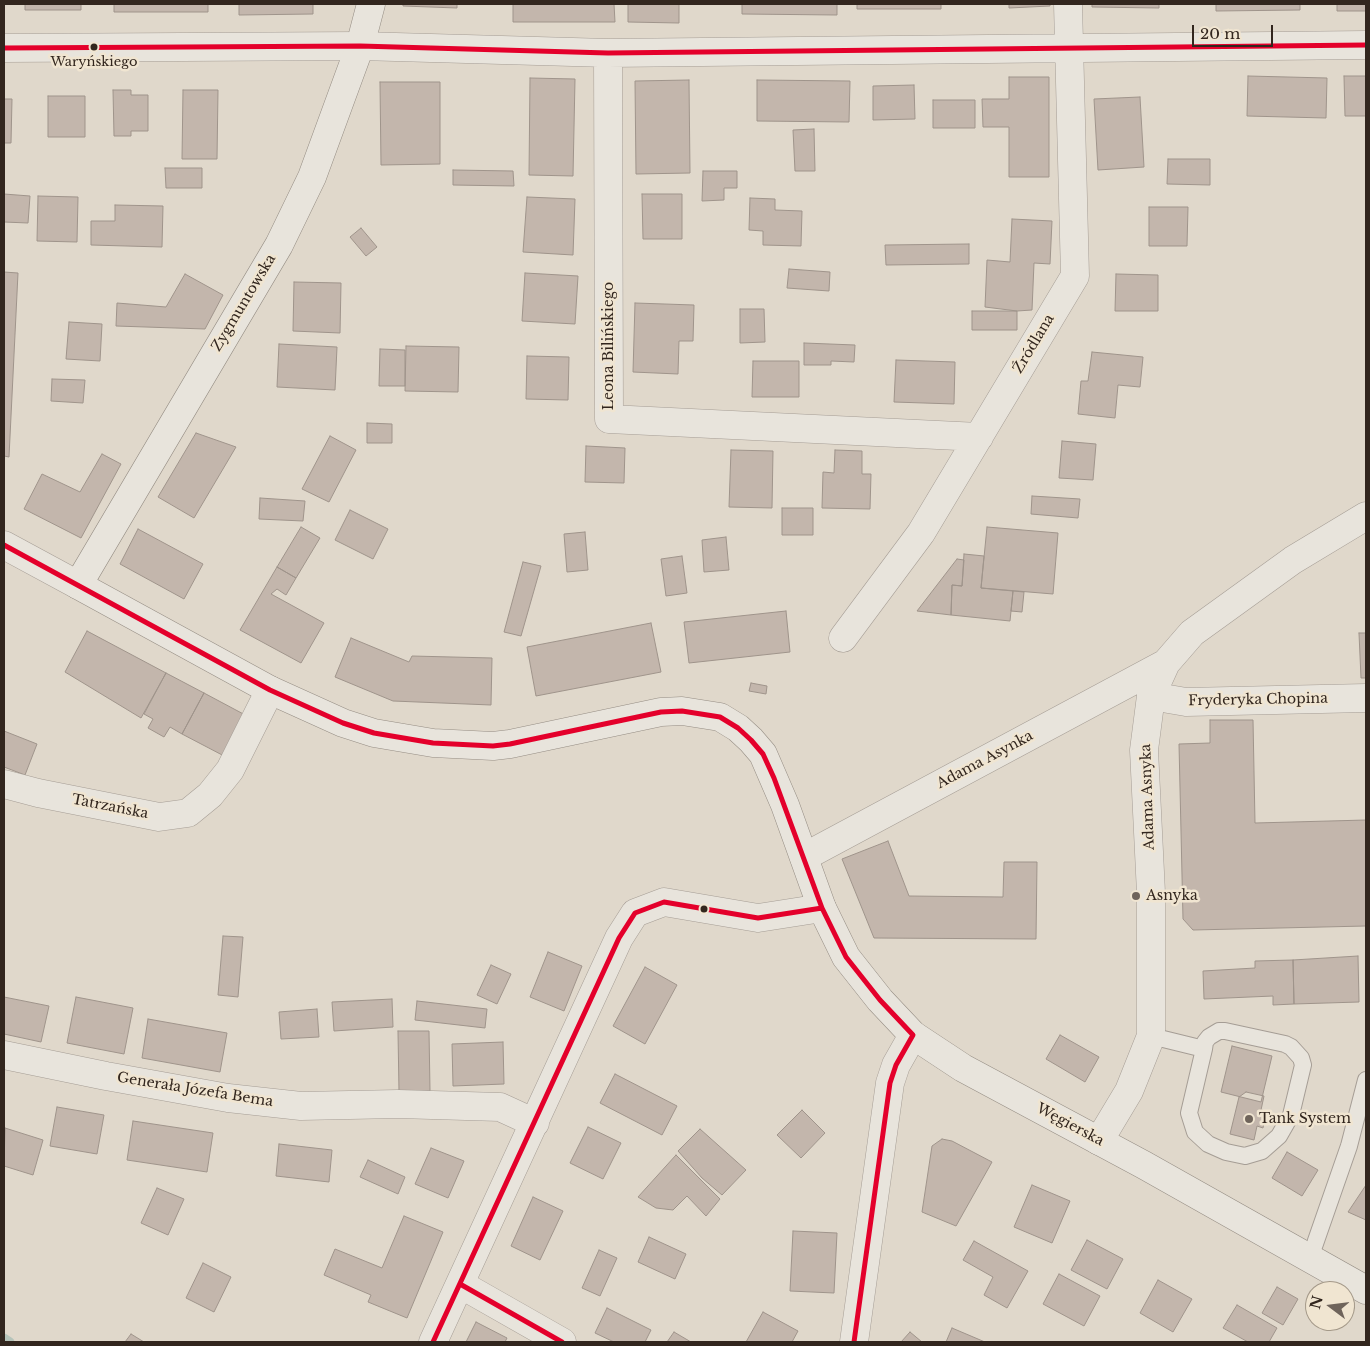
<!DOCTYPE html>
<html>
<head>
<meta charset="utf-8">
<style>
  body { margin:0 }
  #map { position:relative; width:1370px; height:1346px; overflow:hidden; background:#e0d8cb; font-family:"Libre Baskerville",serif }
  canvas { display:block }
  .frame { position:absolute; inset:0; border:5px solid #32261e; pointer-events:none }
  .north { position:absolute; left:1305px; top:1281px; width:50px; height:50px; box-sizing:border-box; background:#f0e5d1; border:1px solid #a49989; border-radius:50%; rotate:285deg; font-size:14px; font-weight:700; line-height:20px; text-align:center; color:#32261e }
  .north::after { content:''; display:block; margin:auto; width:18px; height:22px; background:#6f645b; clip-path:polygon(50% 0,100% 100%,50% 72%,0 100%) }
  .scale { position:absolute; left:1192px; top:25px; width:81px; height:22px; box-sizing:border-box; border:2px solid #32261e; border-top:0; padding-left:6px; font-size:15px; line-height:18px; white-space:nowrap; color:#32261e; -webkit-text-stroke:4px #f0e5d1; paint-order:stroke }
</style>
</head>
<body>
<div id="map">
<canvas width="1370" height="1346"></canvas>
<div class="frame"></div>
<div class="north">N</div>
<div class="scale">20 m</div>
</div>
<script>
const g = document.querySelector('canvas').getContext('2d');
g.lineJoin = 'round';
const toPath = rows => new Path2D(rows.map(r => 'M' + r).join(''));
function stroke(path, color, width, dash) { g.strokeStyle = color; g.lineWidth = width; g.lineCap = dash ? 'butt' : 'round'; g.setLineDash(dash || []); g.stroke(path); }
function fillPath(path, color) { g.fillStyle = color; g.fill(path, 'evenodd'); }
function label(font, color, halo, rows, align = 'center') {
  g.font = font + ' "Libre Baskerville",serif'; g.lineWidth = 5; g.setLineDash([]); g.textBaseline = 'middle'; g.strokeStyle = halo; g.fillStyle = color; for (const [text, x, y, turn = 0] of rows) {
    g.save(); g.translate(x, y); g.rotate((+turn || 0) * Math.PI / 180); g.textAlign = isNaN(turn) ? turn : align; if (halo) g.strokeText(text, 0, 0); g.fillText(text, 0, 0); g.restore();
  }
}
stroke(toPath([
  [4,1338,10,1342]
]), '#b6c4ba', 9);
const building = toPath([
  [25,4,81,4,81,10,25,10,25,4],
  [114,4,208,4,208,12,114,12,114,4],
  [239,4,313,4,313,14,239,15,239,4],
  [403,4,457,4,457,8,403,6,403,4],
  [513,4,614,4,615,22,513,22,513,4],
  [628,4,679,4,679,23,628,22,628,4],
  [742,4,837,4,837,15,742,14,742,4],
  [857,4,941,4,941,9,857,9,857,4],
  [1009,4,1050,4,1050,6,1009,8,1009,4],
  [1092,4,1159,4,1159,8,1092,7,1092,4],
  [1216,4,1300,4,1300,10,1216,11,1216,4],
  [1337,4,1366,4,1366,11,1337,11,1337,4],
  [1248,76,1327,78,1326,118,1247,116,1248,76],
  [1344,76,1366,76,1366,116,1345,116,1344,76],
  [1009,77,1049,77,1049,177,1009,177,1009,127,983,127,982,99,1009,99,1009,77],
  [530,78,575,79,573,176,529,175,530,78],
  [689,80,690,173,636,174,635,81,689,80],
  [757,80,850,81,849,122,757,121,757,80],
  [380,82,440,82,440,164,381,165,380,82],
  [914,85,915,119,873,120,873,86,914,85],
  [113,90,131,90,131,95,148,95,148,131,131,131,131,136,114,136,113,90],
  [183,90,218,90,217,159,182,159,183,90],
  [48,96,85,96,85,137,48,137,48,96],
  [1140,97,1144,167,1098,170,1094,99,1140,97],
  [4,99,12,99,11,143,4,143,4,99],
  [933,100,975,100,975,128,933,128,933,100],
  [814,129,815,171,795,171,793,130,814,129],
  [1168,159,1210,159,1210,185,1167,184,1168,159],
  [165,168,202,168,202,188,166,188,165,168],
  [453,170,513,171,514,186,453,185,453,170],
  [703,171,737,171,737,188,724,188,724,200,702,201,703,171],
  [4,194,30,196,28,223,4,222,4,194],
  [642,194,682,194,682,239,643,239,642,194],
  [38,196,78,197,77,242,37,241,38,196],
  [527,197,575,199,573,255,523,252,527,197],
  [750,198,775,199,775,210,802,211,801,246,763,245,763,231,749,230,750,198],
  [115,205,163,206,162,247,91,245,91,221,115,221,115,205],
  [1149,207,1188,207,1187,246,1149,246,1149,207],
  [1012,219,1052,221,1050,264,1034,263,1032,310,1017,311,985,307,987,260,1010,262,1012,219],
  [361,228,377,247,366,256,350,237,361,228],
  [969,244,969,264,886,265,885,245,969,244],
  [789,269,830,272,829,291,787,288,789,269],
  [4,272,18,273,9,457,4,456,4,272],
  [525,273,578,276,575,324,522,321,525,273],
  [185,274,223,295,205,329,116,326,117,303,166,307,185,274],
  [1116,274,1158,275,1158,311,1115,311,1116,274],
  [294,282,341,283,340,333,293,331,294,282],
  [635,303,694,305,693,341,679,341,678,374,633,372,635,303],
  [740,309,764,309,765,342,740,343,740,309],
  [972,311,1017,311,1017,330,972,330,972,311],
  [69,322,102,324,100,361,66,359,69,322],
  [804,343,855,345,854,362,831,361,831,365,804,365,804,343],
  [279,344,337,347,335,390,277,387,279,344],
  [406,346,459,347,458,392,405,391,406,346],
  [380,349,405,350,405,386,379,386,380,349],
  [1092,352,1143,357,1140,387,1118,385,1115,418,1078,414,1081,381,1088,381,1092,352],
  [527,356,569,357,568,400,526,399,527,356],
  [896,360,955,362,954,404,894,402,896,360],
  [753,361,799,361,799,397,752,397,753,361],
  [52,379,85,380,83,403,51,401,52,379],
  [367,423,392,424,392,443,367,443,367,423],
  [196,433,236,447,194,518,158,497,196,433],
  [330,436,356,450,329,502,302,489,330,436],
  [1062,441,1096,444,1093,480,1059,478,1062,441],
  [586,446,625,448,624,483,585,482,586,446],
  [731,450,773,451,772,508,729,507,731,450],
  [835,450,862,451,862,474,871,474,870,509,822,508,823,472,834,473,835,450],
  [102,454,121,464,81,538,24,509,42,474,80,492,102,454],
  [1032,496,1080,499,1078,518,1031,514,1032,496],
  [260,498,305,501,303,521,259,519,260,498],
  [782,508,813,508,813,535,782,535,782,508],
  [350,510,388,529,373,559,335,540,350,510],
  [301,527,320,538,296,578,277,567,301,527],
  [987,527,1058,533,1053,594,981,588,987,527],
  [138,529,203,564,184,599,120,564,138,529],
  [585,532,588,570,567,572,564,534,585,532],
  [726,537,729,570,704,572,702,540,726,537],
  [964,554,984,556,981,588,1013,591,1010,621,951,615,952,585,962,586,964,554],
  [682,556,687,593,666,596,661,559,682,556],
  [957,559,964,560,962,586,952,585,951,615,917,611,957,559],
  [523,562,541,566,521,636,504,632,523,562],
  [277,567,296,578,286,595,277,589,271,594,324,623,301,663,240,630,277,567],
  [1013,591,1024,592,1022,612,1011,611,1013,591],
  [786,611,790,652,689,663,684,622,786,611],
  [651,623,661,672,536,696,527,647,651,623],
  [87,631,166,673,141,718,65,672,87,631],
  [1359,633,1366,633,1366,678,1361,678,1359,633],
  [351,638,409,662,412,656,492,658,491,705,393,701,335,677,351,638],
  [166,673,204,693,182,734,170,727,164,737,148,728,153,719,144,714,166,673],
  [751,683,767,686,766,694,749,691,751,683],
  [204,693,249,717,226,757,182,734,204,693],
  [1210,720,1253,720,1255,823,1366,820,1366,926,1193,930,1183,919,1179,744,1210,743,1210,720],
  [4,731,37,744,25,775,4,767,4,731],
  [888,841,909,896,1003,897,1004,862,1037,862,1036,939,874,938,842,859,888,841],
  [223,936,243,937,238,997,218,995,223,936],
  [548,952,582,966,564,1011,530,997,548,952],
  [1358,956,1359,1002,1294,1004,1293,960,1358,956],
  [1293,960,1294,1004,1273,1005,1273,996,1204,999,1203,971,1255,968,1255,961,1293,960],
  [491,965,511,974,497,1004,477,995,491,965],
  [645,967,677,985,645,1044,613,1026,645,967],
  [4,997,49,1006,41,1042,4,1034,4,997],
  [76,997,133,1008,124,1054,67,1043,76,997],
  [392,999,393,1027,334,1031,332,1002,392,999],
  [417,1001,487,1009,485,1028,415,1020,417,1001],
  [317,1009,319,1037,281,1039,279,1012,317,1009],
  [148,1019,227,1033,220,1072,142,1058,148,1019],
  [398,1031,429,1031,430,1091,399,1092,398,1031],
  [1060,1035,1099,1057,1085,1082,1046,1059,1060,1035],
  [503,1042,504,1084,453,1086,452,1044,503,1042],
  [1232,1046,1272,1056,1261,1102,1221,1092,1232,1046],
  [615,1074,677,1106,662,1135,600,1103,615,1074],
  [1246,1092,1264,1096,1261,1110,1266,1111,1263,1128,1257,1126,1254,1140,1230,1134,1239,1097,1246,1092],
  [57,1107,104,1115,97,1154,50,1146,57,1107],
  [802,1110,825,1133,801,1158,777,1135,802,1110],
  [133,1121,213,1133,207,1172,127,1160,133,1121],
  [588,1127,621,1143,603,1179,570,1163,588,1127],
  [5,1128,43,1140,33,1175,4,1166,5,1128],
  [700,1129,746,1170,722,1195,702,1178,678,1151,700,1129],
  [942,1139,952,1141,992,1162,956,1226,922,1212,932,1146,942,1139],
  [279,1144,332,1150,329,1182,276,1176,279,1144],
  [431,1148,464,1161,448,1198,415,1184,431,1148],
  [1287,1152,1318,1170,1302,1196,1272,1178,1287,1152],
  [676,1155,720,1199,706,1216,687,1196,673,1210,656,1208,638,1197,676,1155],
  [368,1160,405,1177,398,1194,360,1177,368,1160],
  [1032,1185,1070,1201,1052,1243,1014,1227,1032,1185],
  [1366,1185,1366,1220,1348,1212,1366,1185],
  [157,1188,184,1199,168,1235,141,1223,157,1188],
  [533,1197,563,1211,540,1260,511,1246,533,1197],
  [404,1216,443,1232,407,1318,368,1302,371,1295,324,1275,335,1249,382,1268,404,1216],
  [793,1231,837,1233,834,1293,790,1291,793,1231],
  [649,1237,686,1254,675,1279,638,1262,649,1237],
  [1087,1240,1123,1259,1107,1289,1071,1270,1087,1240],
  [974,1241,1028,1271,1007,1308,984,1295,993,1277,963,1260,974,1241],
  [599,1250,617,1258,600,1296,582,1288,599,1250],
  [203,1263,231,1277,214,1312,186,1298,203,1263],
  [1059,1274,1100,1296,1084,1326,1043,1304,1059,1274],
  [1158,1280,1192,1299,1173,1332,1140,1313,1158,1280],
  [1277,1287,1298,1299,1283,1325,1262,1313,1277,1287],
  [1237,1305,1277,1328,1269,1342,1248,1342,1223,1328,1237,1305],
  [607,1308,651,1330,645,1342,614,1342,595,1333,607,1308],
  [763,1312,798,1331,792,1342,746,1342,763,1312],
  [476,1322,507,1338,505,1342,466,1342,476,1322],
  [952,1328,985,1342,946,1342,952,1328],
  [674,1332,691,1342,667,1342,674,1332],
  [910,1332,922,1342,901,1342,910,1332],
  [131,1334,144,1342,125,1342,131,1334]
]);
fillPath(building, '#c3b6ac');
stroke(building, '#9f948b', 1);
const service = toPath([
  [1151,1036,1204,1049,1189,1113,1195,1132,1208,1144,1226,1152,1245,1156,1262,1151,1279,1136,1291,1115,1303,1065,1301,1058,1291,1047,1285,1044,1225,1031,1219,1031,1209,1037,1205,1042,1204,1049],
  [1310,1258,1349,1146,1366,1080]
]);
const minor = toPath([
  [4,48,360,46,608,53,1366,45],
  [608,53,609,419,979,437],
  [843,638,921,533,1075,276,1068,4],
  [1151,696,1186,702,1366,698],
  [4,784,38,793,159,817,188,813,210,795,230,770,270,690],
  [804,857,1166,663],
  [4,1055,106,1076,228,1098,301,1106,398,1104,500,1107,535,1123],
  [1099,1141,1129,1091,1151,1036,1151,893,1144,750,1151,696,1166,663,1192,633,1293,560,1366,516],
  [460,1284,562,1342],
  [433,1342,619,938,635,913,664,902,758,918,822,908],
  [854,1342,890,1083,896,1065,913,1035]
]);
const tertiary = toPath([
  [4,545,78,585]
]);
const secondary = toPath([
  [371,4,360,46,312,177,279,245,78,585,270,690,343,723,374,733,433,743,493,746,510,744,661,712,682,711,720,717,738,728,751,740,763,754,785,805,822,908,846,957,880,1000,913,1035,963,1068,1144,1165,1366,1290]
]);
stroke(service, '#a59d95', 18);
stroke(minor, '#a59d95', 29);
stroke(tertiary, '#a59d95', 29);
stroke(secondary, '#958d84', 29);
stroke(service, '#e8e4dc', 16);
stroke(minor, '#e8e4dc', 28);
stroke(tertiary, '#e8e4dc', 28);
stroke(secondary, '#e8e4dc', 28);
stroke(toPath([
  [4,48,360,46,608,53,1366,45],
  [4,545,270,690,343,723,374,733,433,743,493,746,510,744,661,712,682,711,720,717,738,728,751,740,763,754,774,778,822,908,846,957,880,1000,913,1035,896,1065,890,1083,854,1342],
  [460,1284,562,1342],
  [433,1342,619,938,635,913,664,902,758,918,822,908]
]), '#e4002b', 5);
for (const [x, y, r, color] of [
  [94,47,4.5,"#32261e"],
  [1136,896,5,"#6f645b"],
  [704,909,4.5,"#32261e"],
  [1249,1119,5,"#6f645b"]
]) { const dot = new Path2D(); dot.arc(x, y, r, 0, 2 * Math.PI); g.fillStyle = color; g.fill(dot); stroke(dot, '#f0e5d1', 2); }
label('13px', '#32261e', '#f0e5d1', [
  ["Waryńskiego",94,62]
]);
label('14px', '#32261e', '#f0e5d1', [
  ["Zygmuntowska",244,303,-59],
  ["Źródlana",1034,344,-59],
  ["Leona Bilińskiego",609,346,-90],
  ["Fryderyka Chopina",1258,700,-1],
  ["Adama Asynka",985,760,-28],
  ["Adama Asnyka",1148,797,-92],
  ["Tatrzańska",110,807,11],
  ["Generała Józefa Bema",195,1090,9],
  ["Węgierska",1070,1125,28]
]);
label('14px', '#32261e', '#f0e5d1', [
  ["Asnyka",1146,896],
  ["Tank System",1259,1119]
], 'left');
</script>
</body>
</html>
